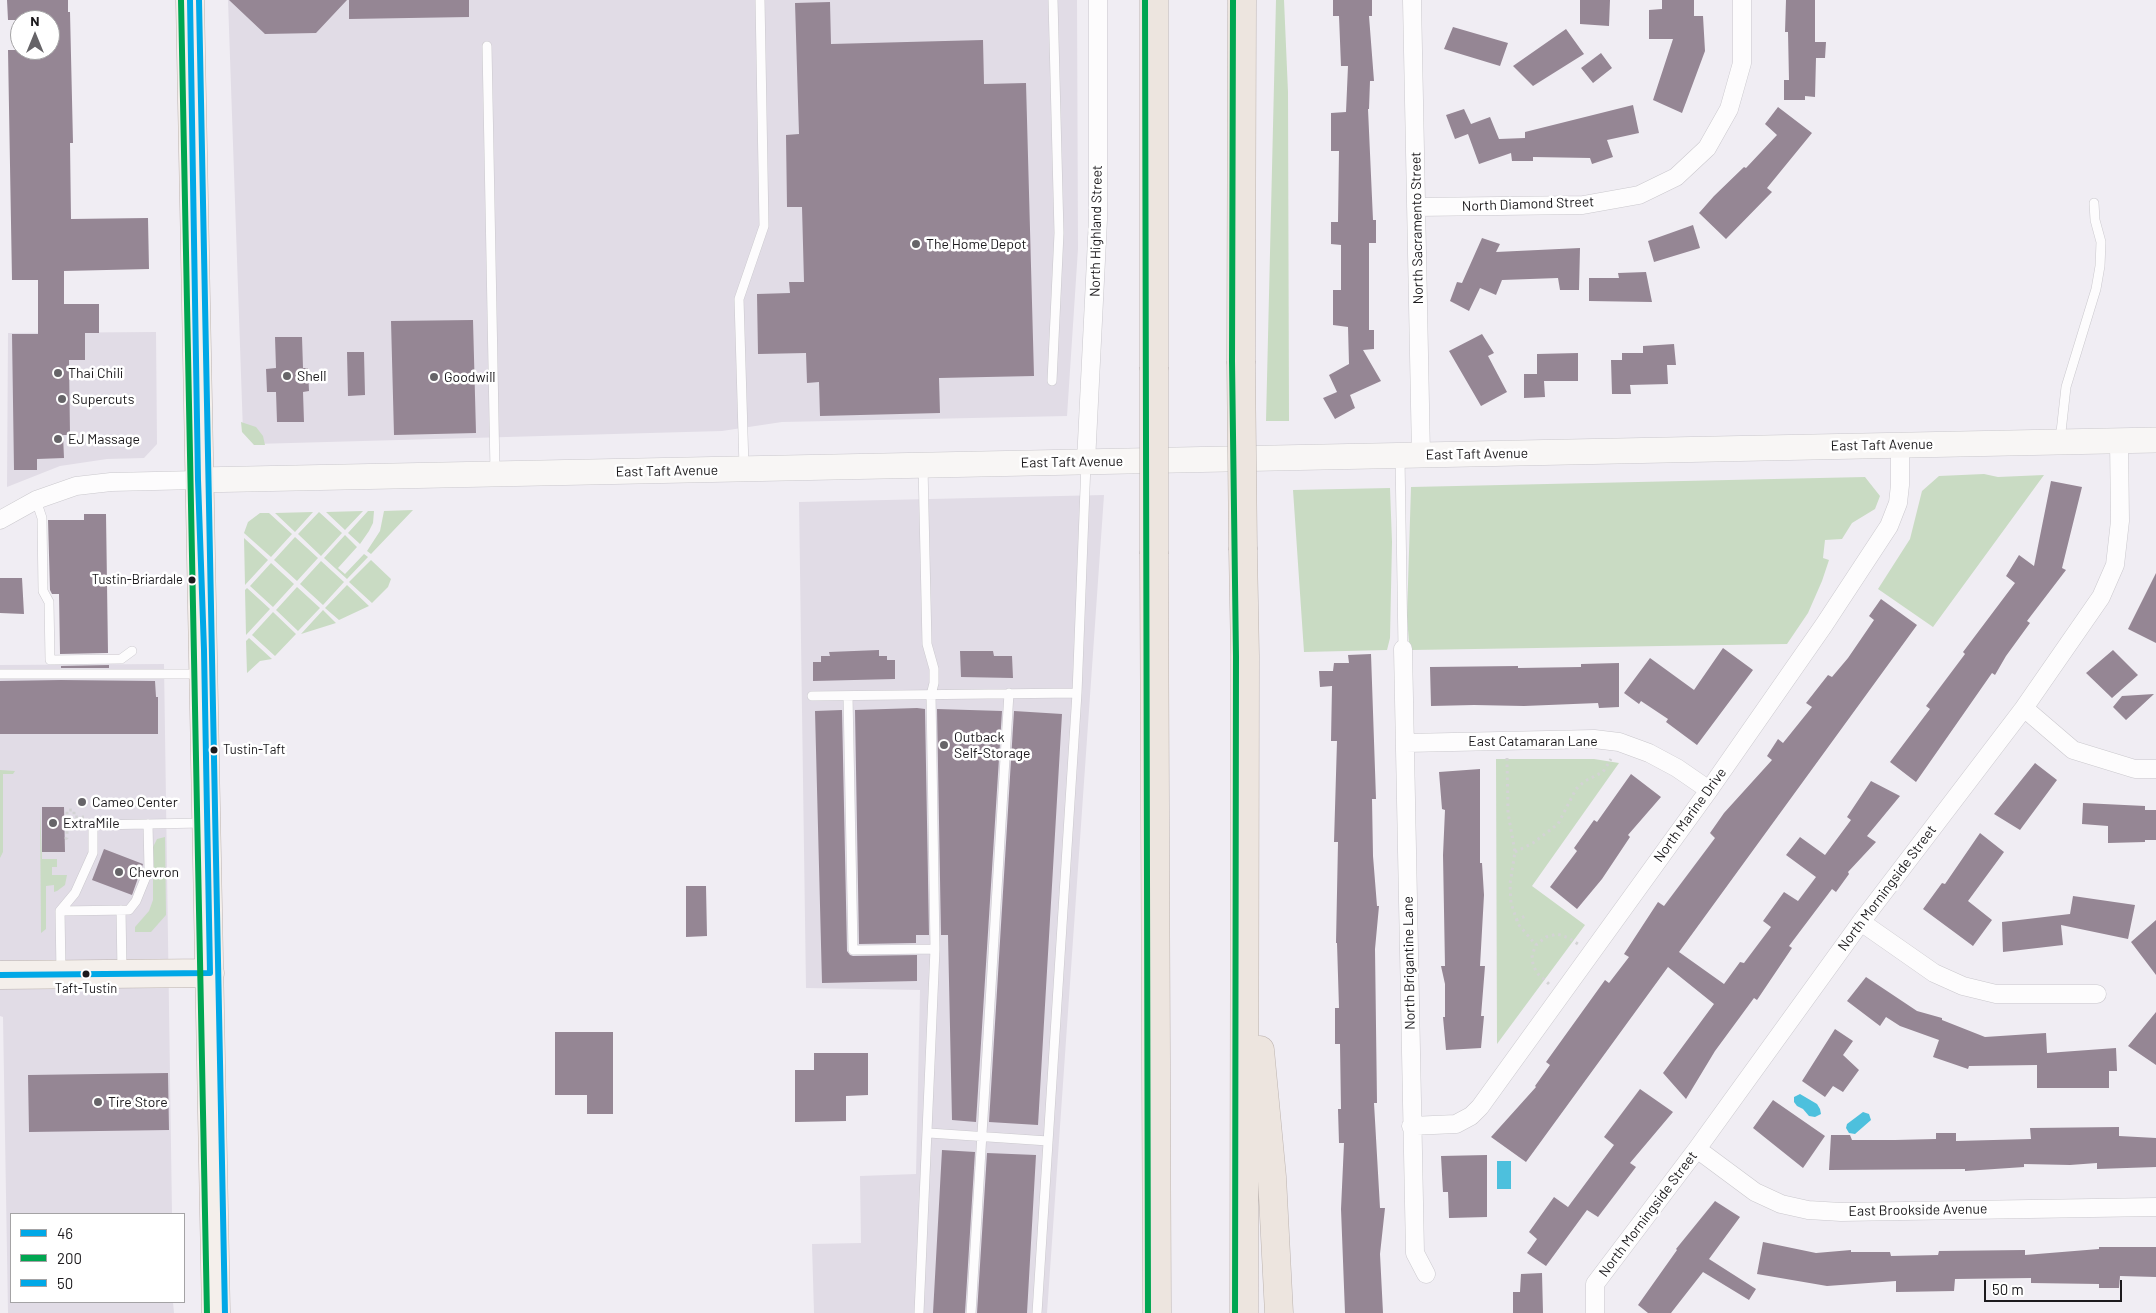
<!DOCTYPE html>
<html>
<head>
<meta charset="utf-8">
<style>
  body { margin:0 }
  #map { position:relative; width:2156px; height:1313px; overflow:hidden; background:#f0edf3; font-family:Barlow,sans-serif }
  canvas { display:block }
  .legend { position:absolute; left:10px; top:1213px; width:175px; height:90px; box-sizing:border-box; background:#fff; border:1px solid #a4a3a5; margin:0; padding:6px 9px; list-style:none; font-size:15px; color:#1c1a1d }
  .legend li { display:flex; align-items:center; gap:10px; height:25px }
  .legend b { width:25px; border:1px solid #a4a3a5 }
  .north { position:absolute; left:10px; top:10px; width:50px; height:50px; box-sizing:border-box; background:#fff; border:1px solid #a4a3a5; border-radius:50%; rotate:0deg; font-size:14px; font-weight:700; line-height:20px; text-align:center; color:#1c1a1d }
  .north::after { content:''; display:block; margin:auto; width:18px; height:22px; background:#666468; clip-path:polygon(50% 0,100% 100%,50% 72%,0 100%) }
  .scale { position:absolute; left:1984px; top:1280px; width:138px; height:22px; box-sizing:border-box; border:2px solid #1c1a1d; border-top:0; padding-left:6px; font-size:15px; line-height:18px; white-space:nowrap; color:#1c1a1d; -webkit-text-stroke:4px #fff; paint-order:stroke }
</style>
</head>
<body>
<div id="map">
<canvas width="2156" height="1313"></canvas>
<ul class="legend">
<li><b style="height:6px;background:#01a8e7"></b>46</li>
<li><b style="height:6px;background:#00a651"></b>200</li>
<li><b style="height:6px;background:#01a8e7"></b>50</li>
</ul>
<div class="north">N</div>
<div class="scale">50 m</div>
</div>
<script>
const g = document.querySelector('canvas').getContext('2d');
g.lineJoin = 'round';
function fillPath(path, color) { g.fillStyle = color; g.fill(path, 'evenodd'); }
const toPath = rows => new Path2D(rows.map(r => 'M' + r).join(''));
function stroke(path, color, width, dash) { g.strokeStyle = color; g.lineWidth = width; g.lineCap = dash ? 'butt' : 'round'; g.setLineDash(dash || []); g.stroke(path); }
function label(font, color, halo, rows, align = 'center') {
  g.font = font + ' Barlow,sans-serif'; g.lineWidth = 5; g.setLineDash([]); g.textBaseline = 'middle'; g.strokeStyle = halo; g.fillStyle = color; for (const [text, x, y, turn = 0] of rows) {
    g.save(); g.translate(x, y); g.rotate((+turn || 0) * Math.PI / 180); g.textAlign = isNaN(turn) ? turn : align; if (halo) g.strokeText(text, 0, 0); g.fillText(text, 0, 0); g.restore();
  }
}
fillPath(toPath([
  [228,0,1077,0,1078,249,1067,416,782,422,722,431,255,444,243,432],
  [156,332,157,444,144,458,107,459,60,466,7,487,8,333],
  [1104,495,1047,1313,814,1313,812,1244,861,1243,860,1176,916,1174,920,990,806,988,799,502],
  [164,664,172,1214,11,1214,11,1302,173,1302,174,1313,8,1313,3,1017,0,1016,0,665]
]), '#e1dce6');
fillPath(toPath([
  [1276,0,1284,0,1288,92,1289,421,1266,421],
  [241,422,256,427,263,436,265,445,254,445,242,432],
  [1984,474,1998,477,2044,475,1933,627,1878,589,1910,539,1922,491,1939,476],
  [1865,477,1880,496,1875,509,1852,523,1842,539,1825,540,1823,558,1829,560,1822,581,1808,613,1787,644,1412,650,1409,643,1407,616,1411,487],
  [1390,488,1392,542,1390,638,1387,650,1304,652,1293,490],
  [413,510,371,554,367,551,380,531,384,511],
  [363,511,345,530,326,512],
  [368,511,374,511,373,523,369,531,360,544,348,533],
  [313,512,295,532,275,513],
  [319,512,342,533,321,556,298,534],
  [260,513,269,513,292,534,271,557,244,533,248,522],
  [345,535,357,547,338,568,345,574,364,554,368,557,347,579,324,558],
  [295,537,318,558,297,581,274,560],
  [244,538,268,560,245,585],
  [371,560,391,579,388,587,372,603,349,582],
  [321,561,344,582,323,605,300,584],
  [271,563,294,584,273,607,250,586],
  [347,585,369,606,339,620,325,608],
  [297,587,320,608,298,631,276,610],
  [247,588,270,609,246,635,245,590],
  [323,610,336,623,301,634],
  [273,612,296,634,275,656,252,635],
  [249,638,272,659,260,661,247,673,246,641],
  [1496,759,1594,759,1619,763,1532,886,1585,925,1497,1044],
  [0,770,15,771,13,774,3,774,3,852,0,858],
  [40,807,42,859,57,859,57,867,52,867,52,875,67,875,65,885,57,891,54,892,54,885,46,886,46,929,41,933],
  [165,837,166,915,151,932,135,932,135,927,149,911,153,900,153,847,157,839]
]), '#c9dbc3');
fillPath(toPath([
  [1800,1094,1817,1104,1820,1109,1821,1114,1815,1117,1809,1116,1803,1109,1797,1106,1794,1102,1794,1097],
  [1863,1112,1869,1114,1871,1120,1855,1134,1849,1133,1846,1128,1847,1124],
  [1511,1161,1511,1189,1497,1189,1497,1161]
]), '#4dc0dd');
fillPath(toPath([
  [7,0,68,0,68,12,70,12,73,143,70,143,71,219,148,218,149,269,64,271,64,304,99,304,99,333,85,333,85,360,69,360,70,435,63,435,64,458,37,459,37,470,14,470,12,334,38,334,38,280,12,280,8,50,50,50,50,20,8,20],
  [229,0,347,0,316,33,265,34],
  [349,0,469,0,469,17,349,19],
  [1333,0,1372,0,1372,16,1369,16,1374,81,1370,81,1369,109,1368,109,1373,220,1376,220,1376,243,1369,243,1369,330,1374,330,1374,349,1363,350,1381,381,1350,395,1355,408,1335,419,1323,398,1337,392,1329,375,1349,364,1348,327,1333,325,1333,290,1341,290,1341,245,1331,244,1331,222,1338,222,1339,151,1331,151,1331,113,1346,112,1348,66,1341,66,1339,16,1333,16],
  [1580,0,1610,0,1609,26,1580,24],
  [1662,0,1694,0,1694,16,1703,16,1705,51,1682,113,1653,100,1673,39,1649,39,1649,10,1662,9],
  [1786,0,1815,0,1815,42,1826,42,1825,58,1816,58,1815,97,1805,96,1805,100,1784,100,1784,80,1789,80,1788,32,1785,32],
  [830,2,831,44,983,40,984,84,1026,83,1034,376,939,378,940,413,820,416,819,382,807,383,806,353,758,354,757,294,790,293,789,282,804,282,802,207,787,207,786,135,799,134,795,3],
  [1453,27,1508,43,1500,66,1444,49],
  [1566,29,1584,54,1533,86,1513,66],
  [1601,53,1612,68,1593,83,1581,68],
  [1633,105,1639,133,1607,140,1613,157,1592,164,1590,158,1533,157,1533,161,1512,161,1511,153,1479,164,1468,134,1455,139,1446,115,1464,109,1471,124,1490,117,1499,139,1525,138,1525,132],
  [1778,107,1812,133,1767,188,1772,192,1726,239,1699,213,1714,196,1744,167,1746,168,1777,135,1765,124],
  [1693,225,1700,248,1654,262,1648,241],
  [1482,238,1500,244,1496,252,1580,248,1579,290,1560,290,1558,278,1502,280,1496,295,1480,288,1469,311,1450,301,1457,282,1462,283],
  [1646,272,1652,302,1589,301,1589,278,1619,278,1618,273],
  [473,320,476,433,394,435,391,321],
  [1482,334,1494,353,1488,356,1507,392,1481,406,1449,351],
  [275,337,302,337,303,368,308,368,309,391,303,392,304,422,277,422,276,392,267,392,266,369,276,368],
  [1674,344,1676,365,1667,365,1668,384,1630,385,1631,394,1612,394,1611,360,1622,360,1622,353,1643,353,1643,346],
  [347,352,364,352,365,395,348,396],
  [1578,353,1578,381,1544,381,1545,397,1524,398,1524,374,1537,374,1537,354],
  [2051,481,2082,487,2062,568,2066,570,2027,621,2030,623,2006,656,1995,675,1992,673,1916,782,1890,762,1930,709,1926,706,1965,654,1963,652,2015,583,2006,576,2019,555,2034,566],
  [84,514,106,514,108,653,60,654,59,594,52,594,50,590,48,520,84,520],
  [2156,573,2156,643,2128,629],
  [0,578,22,578,24,614,0,613],
  [1881,599,1917,625,1679,952,1724,984,1740,962,1744,963,1771,927,1763,921,1784,892,1798,901,1816,877,1786,855,1800,837,1825,855,1851,820,1847,817,1871,781,1900,796,1867,836,1876,842,1848,872,1849,874,1836,892,1832,889,1789,946,1792,948,1757,1000,1754,998,1715,1051,1686,1099,1663,1073,1714,1004,1668,967,1526,1162,1491,1137,1536,1087,1535,1086,1550,1065,1546,1062,1605,980,1609,983,1629,957,1624,954,1658,902,1664,906,1715,838,1710,833,1724,813,1772,760,1767,756,1778,739,1783,743,1812,707,1806,703,1828,675,1832,677,1848,658,1874,620,1869,616],
  [1723,648,1753,670,1697,745,1666,722,1668,719,1641,701,1639,704,1624,693,1650,658,1694,690],
  [879,650,879,656,887,656,887,660,895,660,895,679,813,681,813,662,821,662,821,656,830,656,829,652],
  [2113,650,2138,675,2112,698,2086,673],
  [960,651,993,651,994,656,1012,656,1013,678,961,677],
  [1371,654,1376,799,1372,799,1373,856,1377,906,1379,906,1375,949,1377,1103,1374,1103,1380,1208,1385,1208,1380,1254,1383,1313,1345,1313,1341,1209,1344,1143,1339,1143,1338,1109,1341,1109,1340,1044,1335,1044,1335,1008,1339,1008,1337,943,1336,943,1338,842,1334,842,1337,741,1331,741,1332,686,1320,687,1319,671,1333,671,1334,663,1349,663,1348,655],
  [1619,663,1619,707,1599,708,1598,703,1524,706,1474,705,1431,706,1430,667,1518,666,1518,668,1581,667,1581,664],
  [109,665,109,668,61,668,61,666],
  [61,680,155,681,156,697,158,697,158,734,0,734,0,681],
  [2154,694,2126,720,2113,707,2122,696],
  [917,708,925,709,929,935,916,935,916,943,859,944,855,710],
  [937,709,1002,711,976,1122,952,1120,948,935,941,935],
  [842,710,847,951,850,955,853,956,917,955,917,981,822,983,815,711],
  [1014,711,1062,714,1038,1125,989,1122],
  [2035,763,2057,780,2020,830,1994,814],
  [1480,769,1480,863,1482,863,1484,895,1480,966,1485,966,1481,1016,1484,1016,1481,1048,1446,1050,1443,1017,1445,1017,1445,984,1441,966,1445,966,1443,855,1445,810,1442,809,1439,772],
  [1631,774,1661,797,1628,835,1630,837,1602,879,1577,909,1550,887,1577,851,1574,848,1594,820,1597,822],
  [2083,803,2145,806,2145,810,2156,810,2156,840,2145,840,2145,842,2108,843,2108,826,2082,824],
  [42,807,64,807,65,852,42,852],
  [1980,833,2004,852,1968,901,1992,920,1973,946,1923,909,1942,883,1945,884],
  [104,849,143,864,132,895,92,880],
  [686,886,706,886,707,936,686,937],
  [2073,896,2135,905,2128,939,2061,925,2063,945,2003,952,2002,922,2070,914],
  [2156,920,2156,975,2131,942],
  [1866,977,1917,1011,1942,1018,1942,1020,1985,1037,2046,1033,2047,1053,2116,1048,2117,1071,2109,1071,2109,1088,2037,1088,2037,1065,1969,1066,1968,1069,1933,1057,1939,1040,1900,1026,1886,1017,1880,1026,1847,1001],
  [2156,1012,2156,1065,2128,1046],
  [1835,1029,1853,1041,1843,1055,1859,1070,1843,1092,1833,1086,1825,1097,1802,1081],
  [555,1032,613,1032,613,1114,587,1114,587,1095,555,1095],
  [814,1053,868,1053,868,1095,846,1096,846,1121,795,1122,795,1070,814,1070],
  [168,1073,169,1130,29,1132,28,1075],
  [1640,1089,1673,1112,1630,1163,1636,1167,1598,1217,1587,1210,1546,1266,1527,1253,1537,1239,1529,1232,1554,1197,1568,1207,1614,1145,1604,1137],
  [1773,1100,1825,1136,1803,1168,1753,1128],
  [2119,1127,2119,1136,2156,1138,2156,1167,2097,1169,2097,1163,2070,1165,2024,1164,2024,1167,1965,1171,1965,1169,1829,1170,1831,1135,1850,1135,1852,1140,1895,1140,1936,1139,1936,1133,1956,1133,1956,1141,2031,1139,2030,1128],
  [942,1150,975,1152,965,1313,933,1313],
  [987,1153,1036,1155,1027,1313,977,1313],
  [1487,1155,1487,1217,1449,1218,1448,1192,1443,1192,1441,1156],
  [1715,1201,1740,1217,1709,1259,1756,1289,1749,1300,1703,1272,1671,1313,1648,1313,1638,1305,1677,1250,1676,1249],
  [1763,1242,1816,1253,1851,1250,1851,1252,1890,1252,1891,1256,1938,1255,1939,1251,2025,1250,2025,1255,2099,1249,2099,1247,2156,1247,2156,1277,2120,1276,2119,1288,2099,1288,2099,1284,2031,1283,2031,1278,1955,1279,1954,1291,1896,1292,1896,1281,1827,1286,1757,1274],
  [1542,1273,1543,1313,1513,1313,1513,1292,1520,1292,1521,1274]
]), '#958694');
const lane = toPath([
  [487,46,495,472],
  [1052,381,1059,233,1053,0],
  [2060,441,2066,387,2096,289,2100,266,2101,242,2095,220,2094,203],
  [1400,456,1403,649],
  [744,467,739,299,764,226,760,0],
  [36,500,42,518,43,591,49,602,50,660,121,659,132,651],
  [0,674,199,674],
  [1077,693,1086,463],
  [812,696,1077,693,1037,1313],
  [848,696,853,950,935,949],
  [121,910,122,971],
  [60,911,129,910,136,901,149,869,148,824],
  [61,972,60,911,75,893,93,853,93,825,204,823],
  [929,1133,1048,1141],
  [919,1313,935,949,931,695,934,683,934,669,927,644,923,466],
  [971,1313,1009,693]
]);
const street = toPath([
  [1412,0,1421,455],
  [1416,207,1583,205,1639,195,1676,177,1707,148,1729,109,1742,63,1742,0],
  [1086,462,1098,219,1098,0],
  [0,520,36,500,76,486,111,482,198,480],
  [1403,649,1415,1253,1426,1274],
  [2024,708,2073,750,2135,769,2156,769],
  [1406,743,1594,739,1619,742,1649,753,1677,768,1709,790],
  [1861,922,1934,973,1963,986,1996,994,2097,994],
  [1411,1126,1456,1124,1471,1116,1480,1107,1709,790,1824,625,1889,526,1898,503,1900,485,1900,445],
  [1697,1149,1755,1192,1781,1204,1808,1210,1841,1212,2156,1207],
  [1595,1313,1595,1284,1697,1149,1861,922,2024,708,2101,597,2115,565,2120,521,2119,440]
]);
const secondary = toPath([
  [198,480,2156,440]
]);
const primary = toPath([
  [190,0,216,1313],
  [0,975,210,973]
]);
const highway = toPath([
  [1154,0,1154,367],
  [1241,361,1242,0],
  [1243,550,1245,656,1244,1313],
  [1154,554,1157,1313],
  [1260,1050,1272,1177,1279,1313]
]);
stroke(lane, '#cac8cd', 10);
stroke(street, '#cac8cd', 19);
stroke(secondary, '#cac8cd', 26);
stroke(primary, '#bcb3af', 29);
stroke(highway, '#bcb3af', 29);
stroke(toPath([
  [1507,758,1508,813,1515,852,1510,884,1511,903,1518,924,1536,945],
  [65,839,67,838,67,810,74,810,74,817,84,817],
  [1515,852,1533,843,1558,824,1576,789,1585,781,1603,772,1611,759],
  [1516,920,1528,915],
  [1549,984,1537,973,1533,965,1532,955,1536,945,1546,937,1557,934,1569,938,1578,944]
]), '#d3d3d4', 3, [2.5, 4]);
stroke(lane, '#fdfcfd', 9);
stroke(street, '#fdfcfd', 18);
stroke(secondary, '#f8f6f5', 25);
stroke(primary, '#f4efeb', 28);
stroke(highway, '#ede5df', 28);
const highwayBridge = toPath([
  [1241,361,1243,550],
  [1154,554,1154,367]
]);
stroke(highwayBridge, '#bcb3af', 29, []);
stroke(highwayBridge, '#ede5df', 28);
stroke(toPath([
  [190,0,198,480,204,650,210,973],
  [0,975,210,973]
]), '#01a8e7', 6);
stroke(toPath([
  [181,0,207,1313],
  [1145,0,1148,1313],
  [1233,0,1232,361,1236,656,1235,1313]
]), '#00a651', 6);
stroke(toPath([
  [199,0,225,1313]
]), '#01a8e7', 6);
for (const [x, y, r, color] of [
  [916,244,5,"#666468"],
  [58,373,5,"#666468"],
  [287,376,5,"#666468"],
  [434,377,5,"#666468"],
  [62,399,5,"#666468"],
  [58,439,5,"#666468"],
  [192,580,4.5,"#1c1a1d"],
  [944,745,5,"#666468"],
  [214,750,4.5,"#1c1a1d"],
  [82,802,5,"#666468"],
  [53,823,5,"#666468"],
  [119,872,5,"#666468"],
  [86,974,4.5,"#1c1a1d"],
  [98,1102,5,"#666468"]
]) { const dot = new Path2D(); dot.arc(x, y, r, 0, 2 * Math.PI); g.fillStyle = color; g.fill(dot); stroke(dot, '#fff', 2); }
label('13px', '#1c1a1d', '#fff', [
  ["Tustin-Briardale",183,580],
  ["Tustin-Taft",223,750,"left"],
  ["Taft-Tustin",86,989,"center"]
], 'right');
label('14px', '#1c1a1d', '#fff', [
  ["North Diamond Street",1528,204,-2],
  ["North Sacramento Street",1417,228,-91],
  ["North Highland Street",1096,231,-89],
  ["East Taft Avenue",1882,445,-1],
  ["East Taft Avenue",1477,454,-1],
  ["East Taft Avenue",1072,462,-1],
  ["East Taft Avenue",667,471,-1],
  ["East Catamaran Lane",1533,741],
  ["North Marine Drive",1690,815,-54],
  ["North Morningside Street",1887,888,-53],
  ["North Brigantine Lane",1409,963,-91],
  ["East Brookside Avenue",1918,1210,-1],
  ["North Morningside Street",1648,1214,-53]
]);
label('14px', '#1c1a1d', '#fff', [
  ["The Home Depot",926,244],
  ["Thai Chili",68,373],
  ["Shell",297,376],
  ["Goodwill",444,377],
  ["Supercuts",72,399],
  ["EJ Massage",68,439],
  ["Outback",954,737],
  ["Self-Storage",954,753],
  ["Cameo Center",92,802],
  ["ExtraMile",63,823],
  ["Chevron",129,872],
  ["Tire Store",108,1102]
], 'left');
</script>
</body>
</html>
